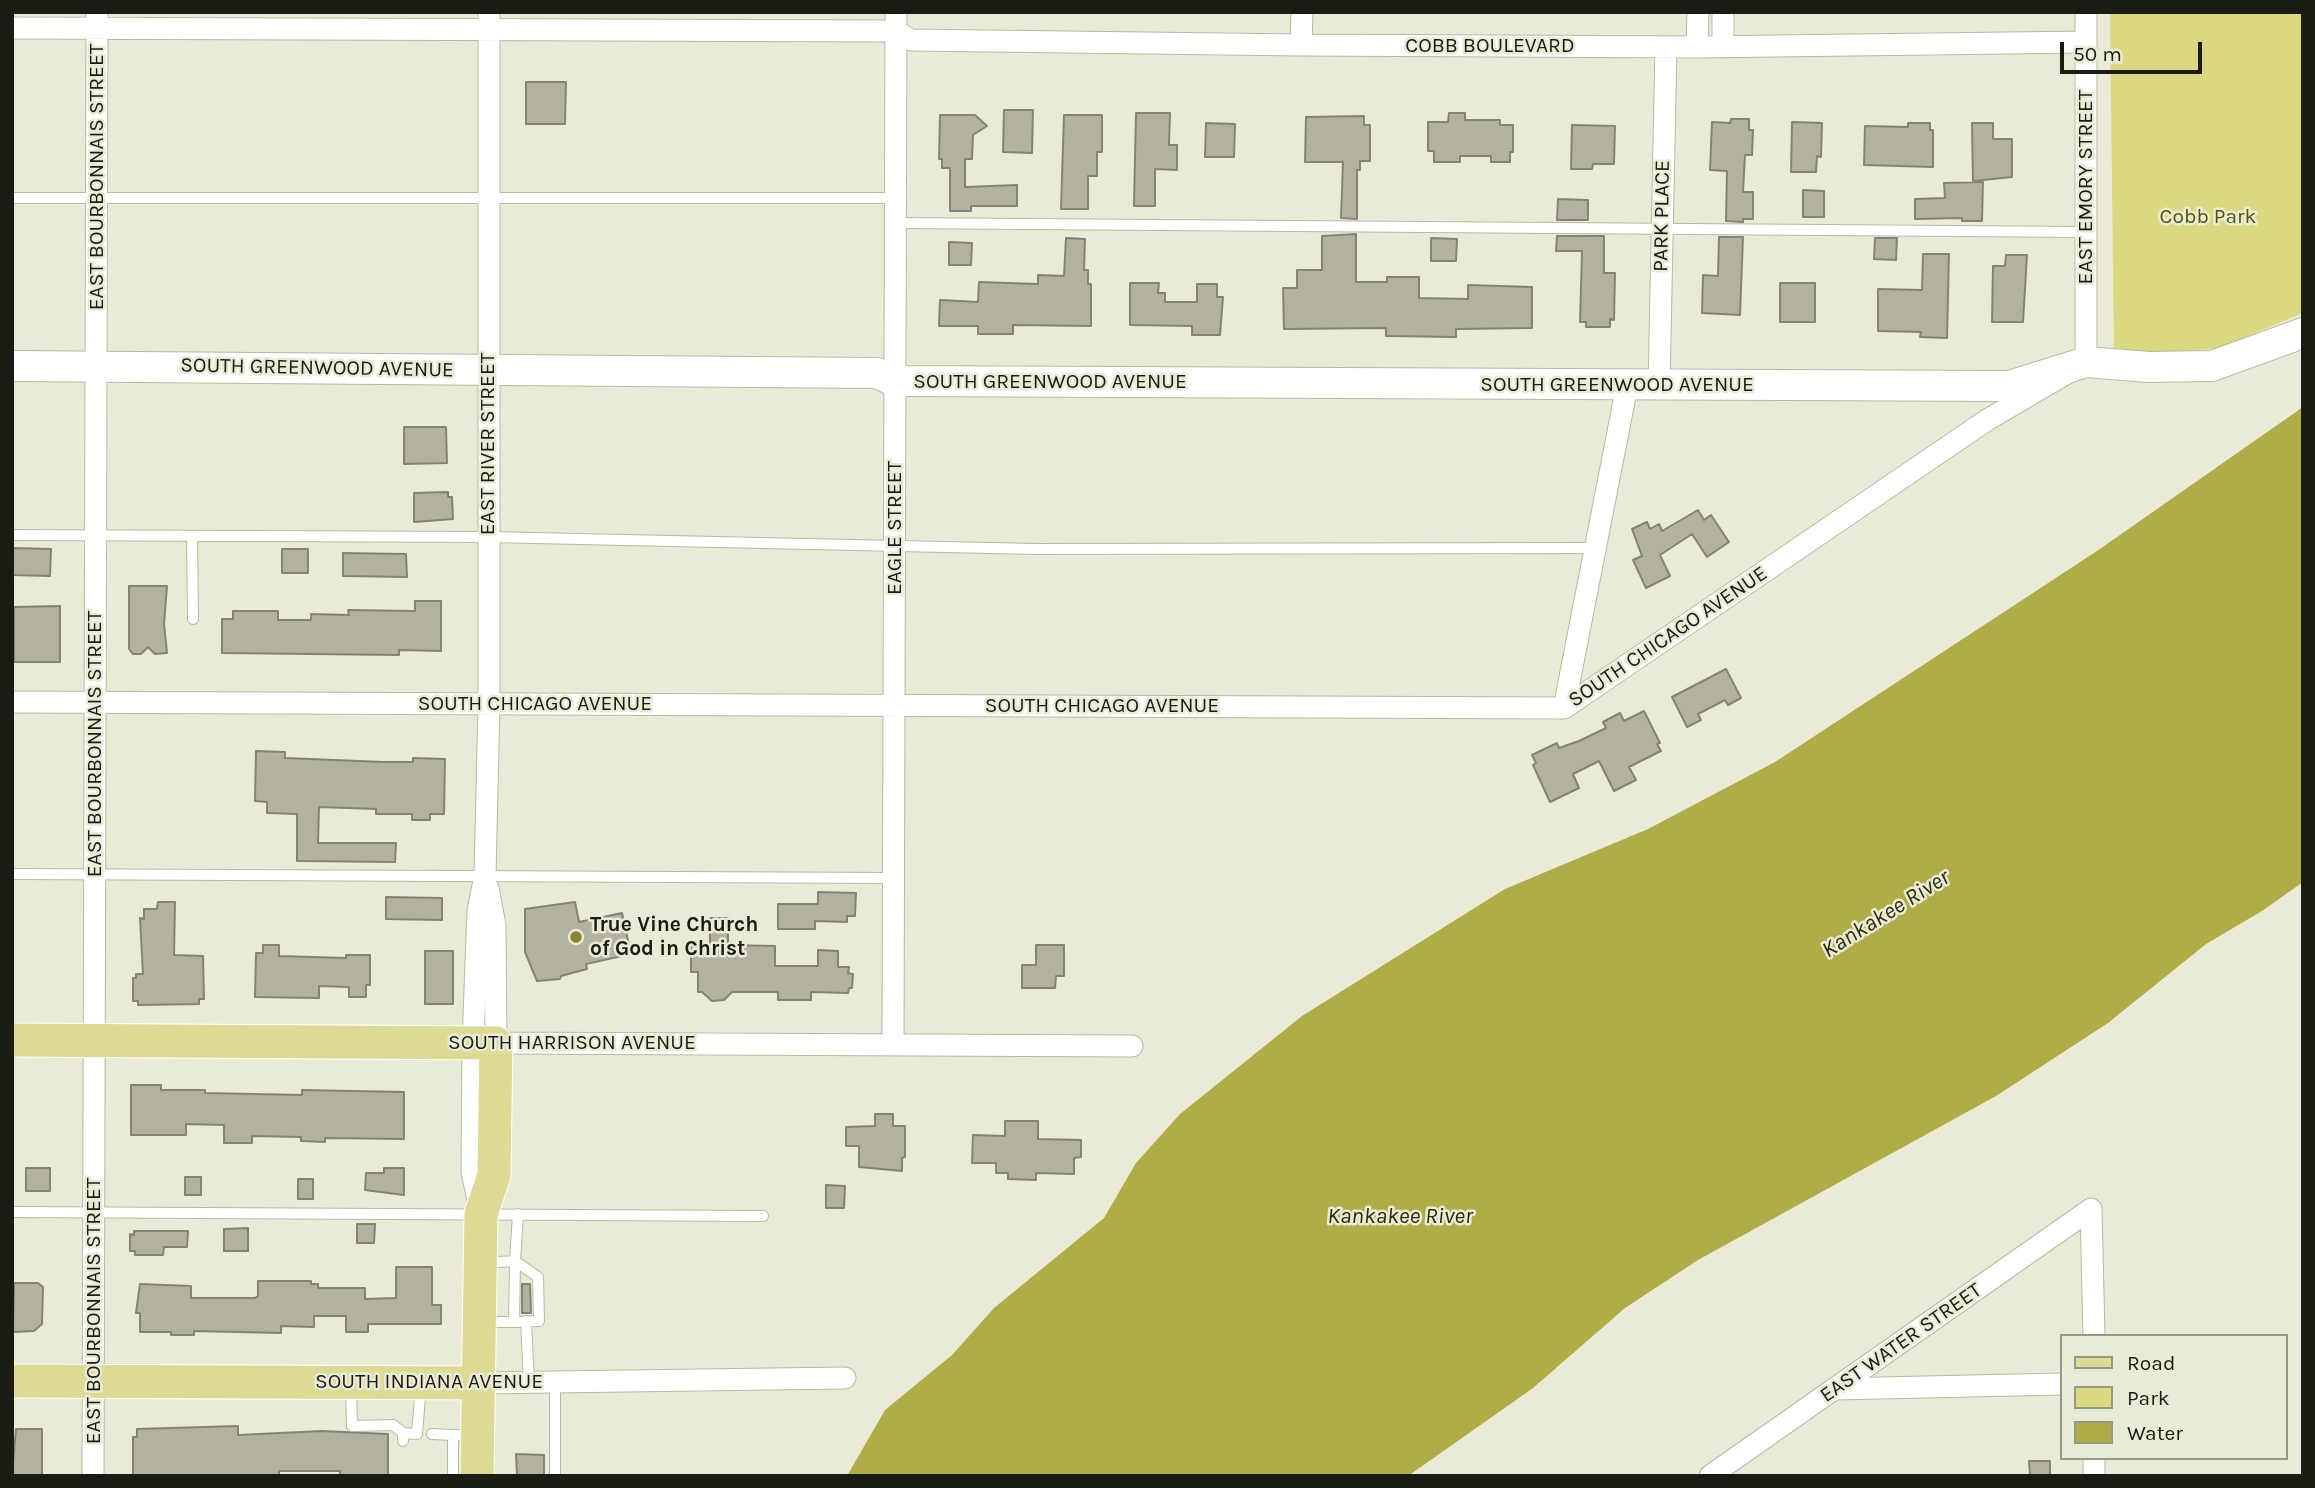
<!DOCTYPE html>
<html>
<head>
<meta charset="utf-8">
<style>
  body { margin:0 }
  #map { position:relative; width:2315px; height:1488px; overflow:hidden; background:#eaebd6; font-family:Karla,sans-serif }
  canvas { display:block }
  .frame { position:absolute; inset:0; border:14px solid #1b1b13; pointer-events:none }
  .legend { position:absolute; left:2060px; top:1334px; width:228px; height:126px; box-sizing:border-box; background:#eaebd6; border:2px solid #979888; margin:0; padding:9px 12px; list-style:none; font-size:21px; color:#1b1b13 }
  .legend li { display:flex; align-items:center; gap:14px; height:35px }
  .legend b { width:35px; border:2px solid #979888 }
  .scale { position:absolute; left:2060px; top:42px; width:142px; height:32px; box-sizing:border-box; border:4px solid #1b1b13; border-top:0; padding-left:9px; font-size:21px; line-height:24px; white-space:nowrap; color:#1b1b13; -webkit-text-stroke:5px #eaebd6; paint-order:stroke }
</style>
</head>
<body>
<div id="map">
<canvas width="2315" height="1488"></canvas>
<div class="frame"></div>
<ul class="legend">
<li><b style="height:9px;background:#ddda94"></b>Road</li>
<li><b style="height:19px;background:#dbd97f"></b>Park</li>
<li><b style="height:19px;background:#b0ac48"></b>Water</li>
</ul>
<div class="scale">50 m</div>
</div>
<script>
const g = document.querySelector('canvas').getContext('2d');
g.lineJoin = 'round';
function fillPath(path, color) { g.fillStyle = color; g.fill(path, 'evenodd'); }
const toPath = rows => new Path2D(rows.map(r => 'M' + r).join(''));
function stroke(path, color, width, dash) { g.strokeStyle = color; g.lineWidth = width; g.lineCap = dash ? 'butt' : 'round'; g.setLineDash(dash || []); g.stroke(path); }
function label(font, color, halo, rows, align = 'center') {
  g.font = font + ' Karla,sans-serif'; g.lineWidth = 5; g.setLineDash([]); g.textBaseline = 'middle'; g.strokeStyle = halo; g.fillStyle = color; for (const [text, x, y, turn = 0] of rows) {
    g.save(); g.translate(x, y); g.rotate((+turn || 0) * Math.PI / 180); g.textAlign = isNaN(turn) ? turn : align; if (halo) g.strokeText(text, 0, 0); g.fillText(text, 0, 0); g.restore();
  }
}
fillPath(toPath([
  [2110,12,2303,12,2303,313,2219,348,2114,358]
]), '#dbd97f');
fillPath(toPath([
  [2303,407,2303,882,2262,911,2206,944,2108,1023,1996,1096,1698,1260,1625,1308,1533,1388,1408,1476,847,1476,885,1410,952,1355,994,1308,1104,1218,1136,1163,1180,1114,1302,1016,1505,889,1648,829,1775,762,2097,551]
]), '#b0ac48');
const building = toPath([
  [526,82,566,82,565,124,526,124,526,82],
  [1004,110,1033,110,1032,153,1003,152,1004,110],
  [1136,113,1170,113,1169,145,1177,145,1177,170,1155,169,1155,206,1134,206,1136,113],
  [1449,113,1465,113,1465,120,1500,120,1500,125,1513,125,1513,152,1510,152,1510,162,1491,162,1491,156,1460,156,1460,162,1434,162,1434,151,1428,151,1428,122,1448,122,1449,113],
  [940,115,975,115,987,126,973,135,972,159,965,159,965,187,1017,185,1017,206,971,206,971,211,950,211,950,168,942,168,942,159,939,159,940,115],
  [1064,115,1102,115,1102,152,1097,152,1097,176,1088,176,1088,209,1061,209,1064,115],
  [1364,116,1364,125,1370,125,1370,161,1360,161,1360,170,1357,170,1357,219,1341,218,1343,162,1305,162,1306,117,1364,116],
  [1731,119,1749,119,1749,130,1753,130,1752,155,1745,155,1743,192,1753,192,1753,219,1743,219,1743,222,1726,221,1727,171,1710,170,1712,122,1730,123,1731,119],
  [1792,122,1822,123,1821,157,1817,156,1816,172,1791,172,1792,122],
  [1206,123,1235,124,1234,157,1205,157,1206,123],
  [1908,123,1930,123,1930,130,1933,130,1933,167,1864,165,1865,126,1908,127,1908,123],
  [1972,123,1993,123,1993,139,2012,139,2012,177,1973,181,1972,123],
  [1572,125,1615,126,1614,164,1593,164,1592,169,1571,169,1572,125],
  [1983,182,1982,221,1962,221,1962,218,1915,219,1915,199,1945,198,1944,183,1983,182],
  [1803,190,1824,191,1824,217,1803,217,1803,190],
  [1558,199,1588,200,1588,220,1557,220,1558,199],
  [1356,234,1356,282,1387,282,1387,277,1419,277,1419,298,1468,299,1468,285,1532,287,1532,328,1456,329,1456,337,1386,336,1386,328,1284,329,1283,288,1297,288,1297,270,1322,270,1322,236,1356,234],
  [1557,236,1604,236,1604,273,1615,273,1614,320,1610,319,1610,327,1586,327,1586,322,1580,322,1582,251,1556,251,1557,236],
  [1719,237,1743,237,1740,315,1702,313,1703,275,1718,276,1719,237],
  [1066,238,1085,239,1084,270,1088,270,1088,284,1091,284,1091,326,1013,325,1013,334,978,334,978,326,939,326,940,300,978,302,979,282,1038,284,1038,275,1064,276,1066,238],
  [1431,238,1457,239,1456,261,1431,261,1431,238],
  [1875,238,1897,238,1896,260,1874,259,1875,238],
  [949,242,972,243,971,265,949,265,949,242],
  [1923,254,1949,254,1947,338,1920,337,1921,332,1878,331,1878,289,1922,290,1923,254],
  [2006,255,2027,255,2023,322,1992,322,1993,266,2005,266,2006,255],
  [1130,283,1159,283,1158,293,1165,293,1165,302,1197,302,1197,284,1217,284,1217,297,1223,297,1220,335,1192,335,1192,326,1130,325,1130,283],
  [1780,283,1815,283,1815,322,1780,322,1780,283],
  [404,427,446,427,447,463,404,464,404,427],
  [448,492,448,497,452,497,453,519,414,522,414,493,448,492],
  [1698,510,1704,520,1711,515,1729,542,1707,557,1692,534,1660,555,1670,576,1646,588,1633,560,1642,556,1632,529,1647,522,1650,529,1659,524,1662,531,1698,510],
  [12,548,51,549,50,576,12,575,12,548],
  [282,549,308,549,308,573,282,573,282,549],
  [343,553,406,554,407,577,343,576,343,553],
  [129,586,167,586,164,624,167,653,155,654,148,647,141,654,133,654,129,649,129,586],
  [415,601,441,601,441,651,399,650,399,655,222,653,222,619,233,619,233,611,278,611,278,620,311,620,311,614,349,615,348,610,415,611,415,601],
  [60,606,60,662,14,662,14,607,60,606],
  [1726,669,1741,698,1728,705,1725,700,1698,714,1701,720,1687,727,1672,697,1726,669],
  [1644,711,1660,743,1657,744,1661,751,1629,767,1636,780,1614,791,1599,761,1573,774,1579,788,1550,802,1533,765,1536,763,1532,755,1557,743,1559,748,1579,741,1606,728,1603,722,1620,713,1624,721,1644,711],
  [256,751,285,752,285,758,384,762,413,762,413,758,445,759,444,814,430,814,430,820,412,820,412,814,376,814,376,809,319,807,318,843,396,843,395,862,297,861,297,814,267,813,267,802,255,801,256,751],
  [818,892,856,893,855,916,847,916,847,922,815,921,815,929,778,929,778,904,818,904,818,892],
  [386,897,442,898,442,920,386,919,386,897],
  [158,902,175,902,174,955,203,956,204,999,199,999,199,1004,138,1005,138,1001,133,1001,133,978,136,978,136,974,143,974,140,918,144,919,144,909,157,909,158,902],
  [575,902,579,922,622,913,631,954,586,964,587,969,561,976,560,979,537,981,525,952,525,909,575,902],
  [710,918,728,918,728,945,775,946,775,966,818,966,818,950,838,951,838,967,849,967,848,973,853,974,852,988,849,988,848,993,811,992,811,1000,778,1000,778,992,732,992,724,1000,712,1001,702,992,698,992,698,972,691,972,691,947,710,947,710,918],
  [263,945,279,945,279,956,346,958,346,955,370,955,370,985,366,985,366,997,349,997,349,987,319,986,319,998,255,997,256,953,263,953,263,945],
  [1036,945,1064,945,1064,976,1056,976,1055,988,1022,988,1022,965,1036,965,1036,945],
  [425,951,453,951,453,1004,425,1004,425,951],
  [131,1085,161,1085,161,1090,205,1090,205,1093,302,1095,302,1090,404,1092,404,1139,325,1138,325,1142,301,1141,301,1137,252,1136,252,1143,224,1143,224,1125,186,1124,186,1135,131,1135,131,1085],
  [875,1114,893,1114,893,1126,905,1126,905,1157,902,1158,902,1171,859,1167,859,1146,846,1146,846,1127,875,1126,875,1114],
  [1005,1121,1038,1121,1038,1139,1081,1140,1081,1157,1074,1158,1074,1174,1036,1173,1036,1180,1008,1179,1008,1173,996,1173,996,1163,972,1163,973,1135,1005,1136,1005,1121],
  [26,1168,50,1168,50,1191,26,1191,26,1168],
  [384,1168,404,1168,404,1195,365,1190,366,1173,384,1173,384,1168],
  [185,1177,201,1177,201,1195,185,1195,185,1177],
  [298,1179,313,1179,313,1199,298,1199,298,1179],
  [826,1185,845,1186,844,1208,826,1208,826,1185],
  [357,1224,375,1224,374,1243,357,1243,357,1224],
  [248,1228,248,1251,224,1251,224,1229,248,1228],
  [134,1231,188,1231,187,1247,164,1247,163,1255,135,1255,135,1251,130,1251,130,1234,134,1235,134,1231],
  [396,1267,432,1267,432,1305,441,1305,441,1324,368,1324,368,1332,346,1332,346,1316,314,1316,314,1327,281,1326,281,1333,194,1331,194,1335,171,1335,171,1332,140,1332,140,1313,136,1313,140,1284,191,1286,191,1298,255,1298,258,1296,258,1281,311,1281,311,1284,318,1284,318,1288,365,1288,365,1299,396,1298,396,1267],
  [14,1283,38,1283,43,1287,42,1324,34,1331,13,1332,14,1283],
  [522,1284,530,1284,531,1313,522,1313,522,1284],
  [238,1426,238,1435,322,1431,388,1434,388,1476,340,1476,340,1471,279,1471,279,1475,272,1476,133,1476,133,1437,137,1437,137,1429,238,1426],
  [16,1429,42,1429,42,1476,12,1476,16,1429],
  [516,1454,544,1455,544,1476,517,1476,516,1454],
  [2029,1461,2050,1461,2050,1476,2030,1476,2029,1461]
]);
fillPath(building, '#b2b29e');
stroke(building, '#848472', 2);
const lane = toPath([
  [12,198,895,198],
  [895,223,2086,232],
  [12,535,488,537,1036,549,1595,548],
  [192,536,193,619],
  [12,874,895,878],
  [12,1212,763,1216],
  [482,1263,515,1261,514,1322,484,1322],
  [526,1321,529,1382],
  [514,1322,539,1321,538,1277,515,1261,518,1214],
  [351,1384,352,1426,393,1425,403,1433],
  [432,1434,475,1436],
  [403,1441,403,1433,417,1434,421,1385],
  [453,1476,453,1435],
  [555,1476,555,1382]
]);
const street = toPath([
  [12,28,896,31,911,40,1301,45,1697,47,2086,42],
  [1301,45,1302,12],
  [1697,47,1698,12],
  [1723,47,1723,12],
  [1659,386,1666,47],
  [12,702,1564,708,1987,420,2086,362,2086,12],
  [1564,708,1627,386],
  [488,888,495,925,496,1043,1132,1046],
  [893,1043,896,12],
  [480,1209,472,1172,473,1043,478,910,485,876,489,704,489,12],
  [2091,1209,2094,1336],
  [480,1383,845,1378],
  [1835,1389,2061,1384],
  [93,1476,97,12],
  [1710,1476,2091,1209],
  [2094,1476,2094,1458]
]);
const secondary = toPath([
  [12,366,877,373,894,381,2009,386,2086,362,2149,367,2212,366,2303,333]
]);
const primary = toPath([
  [12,1040,496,1043,494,1175,481,1214,477,1476],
  [12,1381,480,1383]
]);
stroke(lane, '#b9b9a5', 12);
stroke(street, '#b9b9a5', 23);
stroke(secondary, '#b9b9a5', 32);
stroke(primary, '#fff', 35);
stroke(lane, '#fff', 10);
stroke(street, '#fff', 21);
stroke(secondary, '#fff', 30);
stroke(primary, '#ddda94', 33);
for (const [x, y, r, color] of [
  [576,937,7,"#87842c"]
]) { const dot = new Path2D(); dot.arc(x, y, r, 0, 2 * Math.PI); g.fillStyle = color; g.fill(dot); stroke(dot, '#eaebd6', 2.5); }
label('21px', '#1b1b13', '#eaebd6', [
  ["COBB BOULEVARD",1490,46],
  ["EAST BOURBONNAIS STREET",97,177,-90],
  ["EAST EMORY STREET",2086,187,-90],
  ["PARK PLACE",1662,216,-89],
  ["SOUTH GREENWOOD AVENUE",317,368,1],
  ["SOUTH GREENWOOD AVENUE",1050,382],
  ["SOUTH GREENWOOD AVENUE",1617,385],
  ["EAST RIVER STREET",488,444,-90],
  ["EAGLE STREET",895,528,-90],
  ["SOUTH CHICAGO AVENUE",1668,637,-34],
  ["SOUTH CHICAGO AVENUE",535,704],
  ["SOUTH CHICAGO AVENUE",1102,706],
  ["EAST BOURBONNAIS STREET",95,744,-90],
  ["SOUTH HARRISON AVENUE",572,1043],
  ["EAST BOURBONNAIS STREET",94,1311,-90],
  ["EAST WATER STREET",1901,1343,-35],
  ["SOUTH INDIANA AVENUE",429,1382]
]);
label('21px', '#555301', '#eaebd6', [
  ["Cobb Park",2208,217]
]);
label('bold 21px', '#1b1b13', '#eaebd6', [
  ["True Vine Church",590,925],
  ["of God in Christ",590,949]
], 'left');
label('italic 23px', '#2d2b00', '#eaebd6', [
  ["Kankakee River",1886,914,-32],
  ["Kankakee River",1400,1216]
]);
</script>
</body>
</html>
